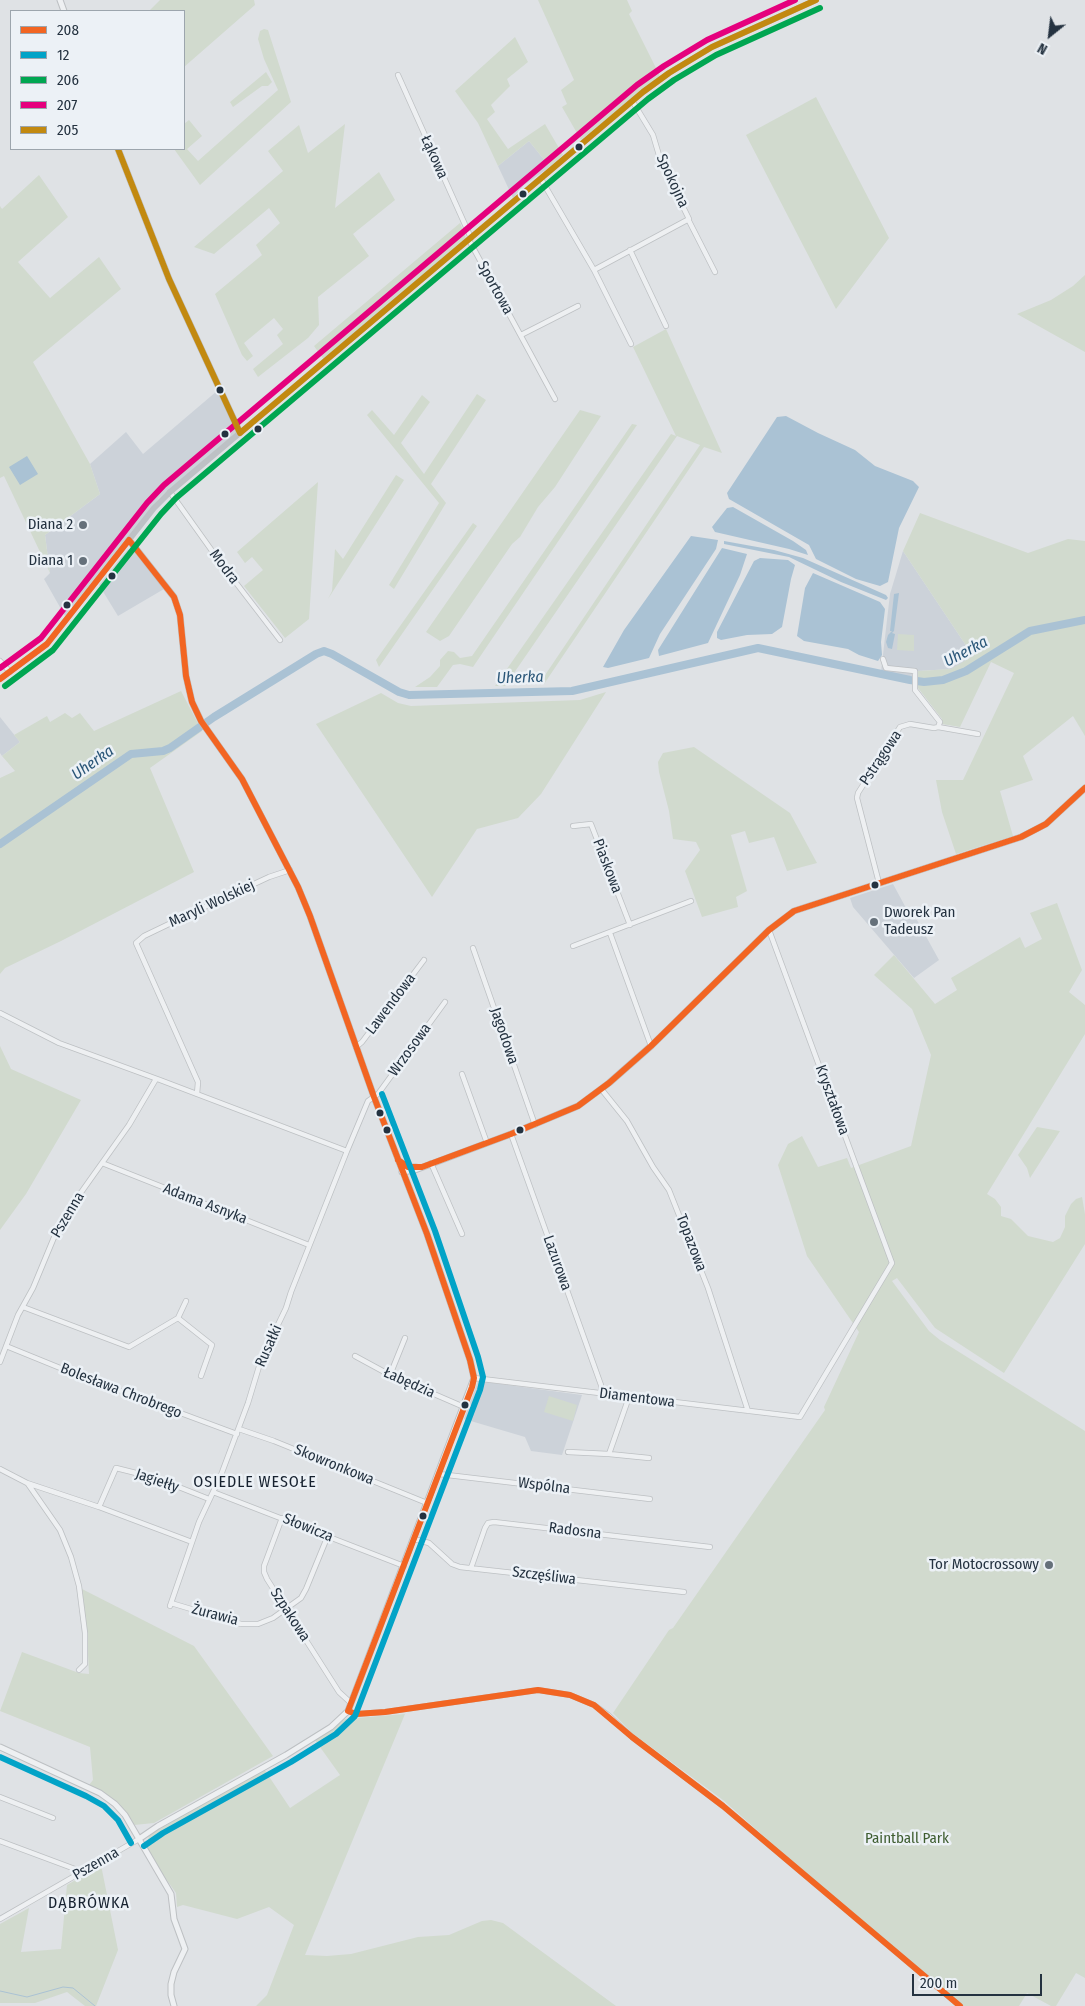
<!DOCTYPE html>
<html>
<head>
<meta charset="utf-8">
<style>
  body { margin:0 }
  #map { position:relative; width:1085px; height:2006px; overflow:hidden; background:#dfe2e5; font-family:"Fira Sans Condensed",sans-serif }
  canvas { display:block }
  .legend { position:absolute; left:10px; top:10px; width:175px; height:140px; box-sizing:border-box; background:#ecf1f6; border:1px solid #9ca5ad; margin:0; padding:6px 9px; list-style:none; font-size:15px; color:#243240 }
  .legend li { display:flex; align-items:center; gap:10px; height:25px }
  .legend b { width:25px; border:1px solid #9ca5ad }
  .north { position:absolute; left:1025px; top:10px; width:50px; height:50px; -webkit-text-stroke:4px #ecf1f6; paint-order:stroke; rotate:209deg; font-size:14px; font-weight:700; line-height:20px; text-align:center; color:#243240 }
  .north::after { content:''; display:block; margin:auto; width:18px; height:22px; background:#243240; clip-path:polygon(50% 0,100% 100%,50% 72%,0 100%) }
  .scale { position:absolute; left:912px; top:1974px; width:130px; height:22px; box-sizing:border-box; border:2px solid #243240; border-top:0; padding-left:6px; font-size:15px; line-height:18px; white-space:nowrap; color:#243240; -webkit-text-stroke:4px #ecf1f6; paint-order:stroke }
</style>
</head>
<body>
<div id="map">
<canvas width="1085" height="2006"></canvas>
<ul class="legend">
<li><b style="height:6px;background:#f26522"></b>208</li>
<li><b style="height:6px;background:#02a3c7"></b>12</li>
<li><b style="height:6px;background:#00a651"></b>206</li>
<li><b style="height:6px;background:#e5007d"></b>207</li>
<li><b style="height:6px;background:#c28910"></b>205</li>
</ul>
<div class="north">N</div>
<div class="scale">200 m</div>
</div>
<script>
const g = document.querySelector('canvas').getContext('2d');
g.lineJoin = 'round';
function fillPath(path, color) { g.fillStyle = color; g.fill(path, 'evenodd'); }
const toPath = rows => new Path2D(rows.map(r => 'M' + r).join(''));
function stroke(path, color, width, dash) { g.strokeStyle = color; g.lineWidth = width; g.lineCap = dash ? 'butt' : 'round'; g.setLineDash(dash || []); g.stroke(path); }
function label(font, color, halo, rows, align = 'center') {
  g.font = font + ' "Fira Sans Condensed",sans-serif'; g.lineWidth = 5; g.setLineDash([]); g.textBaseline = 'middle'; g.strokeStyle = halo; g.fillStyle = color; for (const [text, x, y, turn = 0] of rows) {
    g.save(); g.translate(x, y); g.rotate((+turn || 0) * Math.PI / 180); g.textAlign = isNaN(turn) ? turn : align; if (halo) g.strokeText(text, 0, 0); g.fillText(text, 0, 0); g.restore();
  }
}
fillPath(toPath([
  [529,141,550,167,524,185,513,198,498,166],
  [217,391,237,432,159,498,65,616,44,579,50,573,45,535,100,494,90,464,126,432,143,454],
  [128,549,133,551,164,589,118,616,99,585],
  [903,551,973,656,952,669,918,671,918,679,907,679,881,672,890,594],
  [0,717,20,742,2,756,0,753],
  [893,884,912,919,917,920,939,960,914,978,853,907,850,898],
  [478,1381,582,1395,562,1455,531,1451,525,1437,464,1419]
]), '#ccd2d9');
fillPath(toPath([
  [160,0,254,0,255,5,184,67,184,11,149,11],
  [538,0,627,0,632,11,629,14,660,76,581,140,562,107,567,104,561,90,574,80],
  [264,29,268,30,291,102,200,185,174,149,184,149,184,124,189,120,202,136,187,149,198,161,278,90,264,59,258,39,260,31],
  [515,37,528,62,507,79,510,86,491,105,495,112,487,119,508,149,545,124,563,155,550,167,529,141,498,166,478,123,455,91],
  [266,72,272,82,268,86,262,86,233,107,230,102],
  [816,97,889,238,836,309,746,135],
  [345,124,335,208,379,172,395,200,353,234,369,256,318,297,319,325,308,338,258,377,253,369,283,344,277,335,283,329,274,318,244,343,253,356,247,361,242,355,215,294,262,255,256,245,280,223,269,208,214,254,194,247,283,171,268,151,299,125,308,153],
  [39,175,68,217,18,262,50,298,99,257,121,289,33,362,90,464,100,494,45,535,50,573,4,476,0,478,0,206,2,209],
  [460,223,466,238,324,360,314,346],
  [1085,275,1085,352,1017,314,1051,300,1073,286],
  [666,329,722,453,704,447,544,684,539,684,700,445,677,436,505,686,495,686,671,434,676,436,633,347],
  [477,394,486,400,431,484,446,503,394,589,389,585,439,503,367,415,372,410,394,435,422,395,430,402,401,443,424,474],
  [580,410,601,416,555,487,538,507,520,537,512,544,449,636,440,641,426,632],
  [632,424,637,425,473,667,460,664,453,665,437,687,415,687,430,677,440,666,440,660,448,651,454,652,460,658,472,656],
  [396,475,404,480,328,599,332,591,335,549,343,559],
  [318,482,309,619,285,638,244,586,263,570,252,557,245,563,237,552],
  [920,513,1028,553,1068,539,1085,541,1085,736,1073,716,1023,756,1033,780,1000,791,1013,836,956,854,942,812,936,780,963,780,1014,673,991,662,960,727,942,724,942,719,918,688,918,671,951,669,973,656,903,551],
  [473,523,477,526,379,667,376,660],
  [898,634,914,635,914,651,897,650],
  [181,691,202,731,150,768,194,872,61,941,5,968,0,974,0,778,15,771,2,756,20,742,14,735,47,716,50,722,65,713,72,718,80,713,94,731],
  [606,692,541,794,518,818,477,829,432,897,316,724,381,693,398,703,411,706,580,700],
  [694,747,790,813,817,863,787,871,774,837,749,843,745,831,731,835,747,891,736,897,738,907,702,917,685,871,700,850,696,842,673,839,669,811,659,772,658,762,663,753],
  [1057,903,1082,970,1069,992,1085,1005,1085,1034,987,1194,995,1199,1001,1207,1001,1216,1011,1219,1028,1236,1053,1242,1060,1238,1065,1227,1065,1216,1071,1204,1076,1199,1082,1197,1085,1214,1085,1244,1004,1373,935,1328,897,1278,892,1281,929,1331,940,1340,1085,1431,1085,1978,1076,1973,1056,2006,1051,2006,1027,1993,1019,2006,963,2006,811,1878,723,1800,632,1733,613,1713,669,1630,673,1628,825,1410,824,1407,859,1332,807,1256,778,1165,788,1144,802,1136,818,1167,847,1158,851,1168,911,1146,931,1055,912,1009,874,975,894,955,935,1004,957,990,951,978,1020,937,1025,948,1042,939,1030,913],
  [0,1046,11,1069,81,1100,26,1194,0,1230],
  [1037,1127,1060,1131,1030,1178,1027,1168,1018,1155],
  [549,1396,577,1405,573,1421,544,1412],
  [82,1589,194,1646,273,1756,154,1823,134,1825,115,1801,89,1785,93,1780,90,1747,0,1711,22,1652,79,1673,89,1674,87,1634],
  [405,1714,305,1955,327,1956,351,1954,418,1937,449,1935,482,1921,491,1920,503,1923,616,2006,256,2006,267,1995,294,1925,269,1907,237,1919,183,1905,177,1907,176,1893,151,1858,145,1846,150,1834,264,1769,290,1808,340,1775,315,1740,345,1719],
  [101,1865,118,1950,96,2006,85,2006,67,1992,35,2003,0,2003,0,1924,29,1908,21,1952,61,1949,67,1885]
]), '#d1dace');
fillPath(toPath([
  [786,416,818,433,855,450,875,466,913,481,919,487,899,528,888,582,880,586,856,579,816,559,809,545,729,499,727,493,777,417],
  [27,456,38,474,20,485,9,467],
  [733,507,793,541,806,550,808,555,789,549,715,532,712,527,727,508],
  [691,536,718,540,716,549,660,634,649,658,608,668,603,667,624,630],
  [724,541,774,550,803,558,886,595,888,598,886,600,841,582,789,557,724,544],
  [722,548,747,554,740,575,708,643,659,656,658,650],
  [760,558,788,560,795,565,791,579,782,627,772,634,747,635,721,640,717,638,717,632,754,561],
  [813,573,880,602,885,609,881,642,882,655,878,661,859,655,848,649,804,641,797,636,805,588],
  [899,593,894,631,892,633,895,634,892,649,888,648,886,642,888,635,892,631,890,631,894,594]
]), '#aac2d4');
stroke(toPath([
  [0,1991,27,1997,63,1987,73,1988,95,2006]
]), '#aac2d4', 1);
stroke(toPath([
  [0,844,131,754,163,751,170,748,214,717,316,654,324,651,332,654,399,692,409,695,572,691,758,648,910,680,924,682,943,680,966,671,1030,631,1085,620]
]), '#aac2d4', 8);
const minor = toPath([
  [398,75,471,238],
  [541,179,594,270,631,344],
  [688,219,715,272],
  [469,240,555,399],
  [630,250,666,326],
  [594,270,689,219,661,162,653,135,633,102],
  [521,335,578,306],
  [170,492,220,562,280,640],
  [0,661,10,672],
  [938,727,978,734],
  [573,826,591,824,630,925],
  [879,883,857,798,858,793,900,727,910,724,934,728,938,727,940,722,915,690,915,671,886,668,883,659],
  [610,933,651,1046],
  [573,946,691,901],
  [473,948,535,1125],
  [0,1013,59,1043,160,1080,347,1151,368,1101,378,1094,445,1002],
  [356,1047,362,1042,424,960],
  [462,1074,487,1143],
  [602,1090,627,1121,653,1167,669,1190,708,1288,748,1411],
  [197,1094,198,1082,136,943,144,936,196,911,269,877,290,870],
  [511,1134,601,1385,601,1393],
  [102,1163,309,1245],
  [431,1163,462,1234],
  [23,1307,129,1347,178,1318,186,1301],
  [178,1318,212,1345,201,1376],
  [6,1346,70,1372,237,1434],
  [355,1356,390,1375,464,1407],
  [0,1362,18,1315,33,1288,55,1235,70,1208,129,1125,156,1079],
  [390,1375,405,1338],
  [474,1378,800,1417,892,1263,769,930],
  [239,1429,274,1441,427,1503],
  [568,1452,609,1454,629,1397],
  [609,1454,649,1458],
  [0,1469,27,1483,99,1507,192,1542],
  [439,1474,650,1499],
  [28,1484,60,1530,71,1557,79,1586,85,1633,85,1664,79,1670],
  [213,1492,404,1566],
  [99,1507,116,1468,156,1478,209,1499],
  [282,1518,264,1566,264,1572,267,1579,339,1692,351,1703],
  [414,1539,429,1543,452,1564,460,1567,684,1592],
  [471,1568,485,1528,488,1523,494,1522,710,1547],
  [171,1603,241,1624,258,1624,273,1618,301,1598,306,1589,329,1533],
  [170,1606,199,1522,221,1475,248,1403,261,1360,286,1308,291,1292,347,1151],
  [348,1711,356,1714,385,1712,538,1690,570,1695,594,1705,608,1715,632,1737,723,1806,960,2006],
  [0,1797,53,1818],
  [0,1841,83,1872],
  [0,1919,139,1839]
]);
const tertiary = toPath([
  [60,0,64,11],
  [118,149,169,279,240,433],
  [129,540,174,597,180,615,186,676,192,702,201,721,242,779,298,887,310,916,374,1097,427,1234,470,1360,474,1378,348,1711,331,1727,286,1755,158,1826,139,1839],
  [399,1161,408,1167,416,1167],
  [402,1172,415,1170,511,1134,578,1106,609,1083,651,1046,769,930,794,911,1021,837,1046,824,1085,788],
  [0,1747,100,1793,115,1804,125,1815,171,1894,174,1919,185,1949,174,1972,171,1984,171,1995,174,2006]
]);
stroke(minor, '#bdc0c3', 6);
stroke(tertiary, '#bdc0c3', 7);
stroke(minor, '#eef0f2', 4.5);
stroke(tertiary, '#eef0f2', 5);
stroke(toPath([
  [0,679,47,644,154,508,170,492,643,92,669,73,712,47,816,0]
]), '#bdc1c5', 6);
stroke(toPath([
  [0,679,47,644,129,540,174,597,180,615,186,676,192,702,201,721,242,779,298,887,310,916,374,1097,427,1234,470,1360,474,1378,472,1387,348,1711,356,1714,385,1712,538,1690,570,1695,594,1705,632,1737,723,1806,960,2006],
  [398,1160,408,1167,422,1167,511,1134,578,1106,609,1083,651,1046,769,930,794,911,1021,837,1046,824,1085,788]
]), '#f26522', 6);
stroke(toPath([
  [0,1757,86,1796,104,1806,118,1820,131,1843],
  [144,1846,163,1833,291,1762,336,1734,355,1716,480,1390,483,1377,478,1357,435,1231,382,1094]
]), '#02a3c7', 6);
stroke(toPath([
  [5,686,53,650,161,514,176,498,648,99,674,80,716,55,820,8]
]), '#00a651', 6);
stroke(toPath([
  [0,668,41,638,147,503,164,485,637,85,664,66,707,40,795,0]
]), '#e5007d', 6);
stroke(toPath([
  [118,149,169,279,240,433,643,92,669,73,712,47,816,0]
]), '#c28910', 6);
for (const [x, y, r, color] of [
  [579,147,4.5,"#243240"],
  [523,194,4.5,"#243240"],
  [220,390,4.5,"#243240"],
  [258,429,4.5,"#243240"],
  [225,434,4.5,"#243240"],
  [83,525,5,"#65707a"],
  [83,561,5,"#65707a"],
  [112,576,4.5,"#243240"],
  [67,605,4.5,"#243240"],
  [875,885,4.5,"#243240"],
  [874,922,5,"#65707a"],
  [380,1113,4.5,"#243240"],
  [387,1130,4.5,"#243240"],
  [520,1130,4.5,"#243240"],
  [465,1405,4.5,"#243240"],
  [423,1516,4.5,"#243240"],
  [1049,1565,5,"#65707a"]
]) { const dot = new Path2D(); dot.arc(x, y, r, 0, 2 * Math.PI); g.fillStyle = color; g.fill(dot); stroke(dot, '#ecf1f6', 2); }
label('15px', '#243240', '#ecf1f6', [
  ["Łąkowa",434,157,66],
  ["Spokojna",672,181,65],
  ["Sportowa",495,288,61],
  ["Modra",224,567,53],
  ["Pstrągowa",881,758,-56],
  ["Piaskowa",607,866,69],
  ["Maryli Wolskiej",212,904,-25],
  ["Lawendowa",391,1004,-53],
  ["Jagodowa",504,1036,71],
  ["Wrzosowa",410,1050,-54],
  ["Kryształowa",832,1100,70],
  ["Adama Asnyka",205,1204,21],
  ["Pszenna",68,1215,-59],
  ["Topazowa",691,1243,69],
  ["Lazurowa",557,1263,70],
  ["Rusałki",269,1346,-66],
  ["Łabędzia",409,1383,24],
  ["Bolesława Chrobrego",121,1391,21],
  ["Diamentowa",637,1398,7],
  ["Skowronkowa",334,1465,22],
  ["Jagiełły",157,1481,19],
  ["Wspólna",544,1486,7],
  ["Słowicza",308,1528,22],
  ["Radosna",575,1531,7],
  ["Szczęśliwa",544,1576,7],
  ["Żurawia",215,1615,15],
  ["Szpakowa",290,1615,57],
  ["Pszenna",96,1864,-30]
]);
label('15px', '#243240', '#ecf1f6', [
  ["Diana 2",73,525],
  ["Diana 1",73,561],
  ["Dworek Pan",884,913,"left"],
  ["Tadeusz",884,930,"left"],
  ["Tor Motocrossowy",1039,1565]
], 'right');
label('15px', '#3e5d30', '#ecf1f6', [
  ["Paintball Park",907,1839]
]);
label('italic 16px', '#2a5678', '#ecf1f6', [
  ["Uherka",966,652,-28],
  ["Uherka",520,678,-2],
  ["Uherka",93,763,-35]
]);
g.letterSpacing = '1px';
label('16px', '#172230', '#ecf1f6', [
  ["OSIEDLE WESOŁE",255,1483],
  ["DĄBRÓWKA",89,1904]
]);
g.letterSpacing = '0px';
</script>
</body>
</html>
